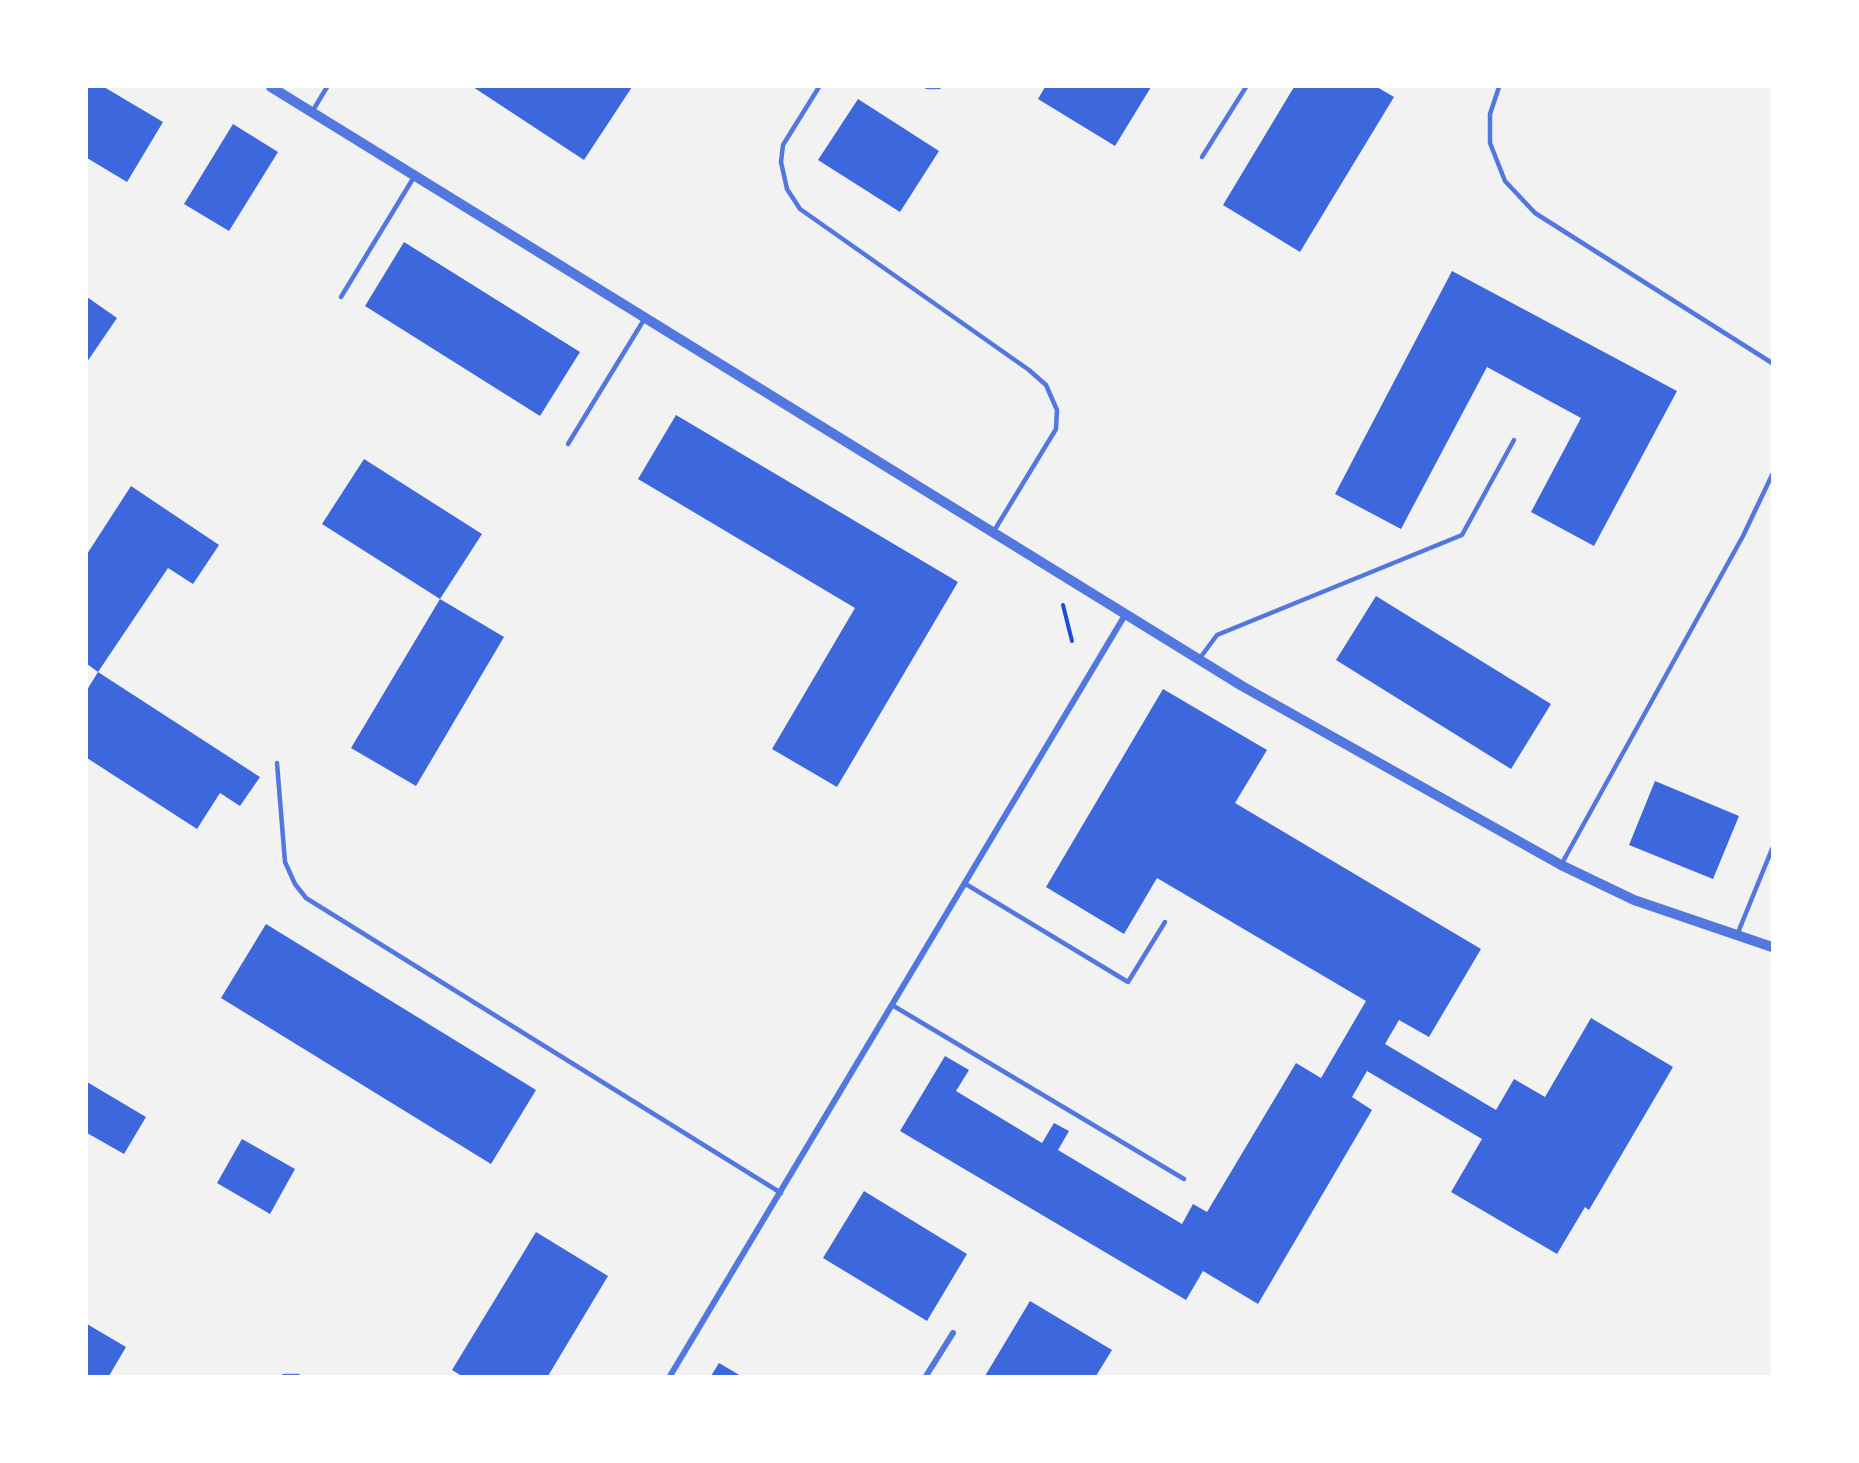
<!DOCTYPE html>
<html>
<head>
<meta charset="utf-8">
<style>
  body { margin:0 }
  #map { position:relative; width:1859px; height:1463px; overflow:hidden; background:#f2f2f2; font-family:"PT Sans Narrow",sans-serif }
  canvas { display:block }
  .frame { position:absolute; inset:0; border:88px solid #fff; pointer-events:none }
</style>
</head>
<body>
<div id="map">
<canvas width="1859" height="1463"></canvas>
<div class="frame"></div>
</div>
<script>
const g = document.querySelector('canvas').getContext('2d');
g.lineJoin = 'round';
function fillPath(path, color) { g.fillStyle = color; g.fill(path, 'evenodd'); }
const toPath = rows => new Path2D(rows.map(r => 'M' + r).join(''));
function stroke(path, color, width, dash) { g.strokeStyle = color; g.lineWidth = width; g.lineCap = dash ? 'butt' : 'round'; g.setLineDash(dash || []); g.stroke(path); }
fillPath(toPath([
  [87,87,104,87,163,122,127,182,87,158],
  [473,87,632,87,584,160],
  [1045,87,1151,87,1115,146,1038,99],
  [1294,87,1377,87,1394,97,1300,252,1223,205],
  [858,99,939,151,900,212,818,160],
  [233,124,278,152,229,231,184,204],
  [404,242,580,352,540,416,365,306],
  [1452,271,1677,391,1594,546,1531,512,1581,418,1487,367,1401,529,1335,494],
  [87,297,117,318,87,362],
  [676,415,958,582,837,787,772,749,855,608,638,479],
  [364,459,482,534,440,599,322,524],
  [131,486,219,545,193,584,168,568,98,672,87,664,87,554],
  [1376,596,1551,704,1511,769,1336,660],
  [440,599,504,637,416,786,351,748],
  [98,672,260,777,240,806,220,793,197,829,87,758,87,690],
  [1163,689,1267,750,1235,803,1481,949,1429,1037,1399,1020,1385,1044,1496,1110,1514,1079,1545,1097,1591,1018,1673,1067,1589,1210,1585,1207,1557,1254,1451,1192,1482,1139,1367,1071,1352,1097,1372,1110,1258,1304,1203,1271,1186,1300,900,1131,945,1056,969,1070,956,1091,1042,1143,1054,1123,1069,1131,1058,1150,1182,1224,1193,1204,1207,1212,1296,1063,1321,1078,1366,1001,1157,878,1124,934,1046,887],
  [1655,781,1739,816,1713,879,1629,845],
  [266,924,536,1090,491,1164,221,998],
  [87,1082,146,1117,124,1154,87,1133],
  [242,1139,295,1169,270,1214,217,1183],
  [864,1191,967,1254,927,1321,823,1258],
  [536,1232,608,1276,548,1376,462,1376,452,1370],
  [1030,1301,1112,1350,1096,1376,985,1376],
  [87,1324,126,1347,109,1376,87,1376],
  [719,1363,741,1376,711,1376]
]), '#3d67dc');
stroke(toPath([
  [1063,605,1072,641]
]), '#1d4ed8', 4);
stroke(toPath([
  [819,87,783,145,781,162,787,189,800,209,1029,370,1046,385,1057,410,1056,429,994,531],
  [927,87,939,87],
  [1499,87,1490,114,1490,143,1505,181,1535,213,1772,363],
  [312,112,327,87],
  [1202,157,1246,87],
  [341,297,414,177],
  [568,444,645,318],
  [1200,658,1217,635,1462,535,1514,440],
  [277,763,285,862,295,884,306,898,781,1193],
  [1561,865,1743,536,1772,475],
  [964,883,1128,982,1165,922],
  [1737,935,1772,849],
  [892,1005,1184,1179],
  [284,1376,298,1376]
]), '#5277de', 4.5);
stroke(toPath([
  [670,1376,1125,615],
  [926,1376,953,1333]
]), '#5277de', 6);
stroke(toPath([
  [271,87,1242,686,1561,865,1634,900,1772,947]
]), '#5277de', 10);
</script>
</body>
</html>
